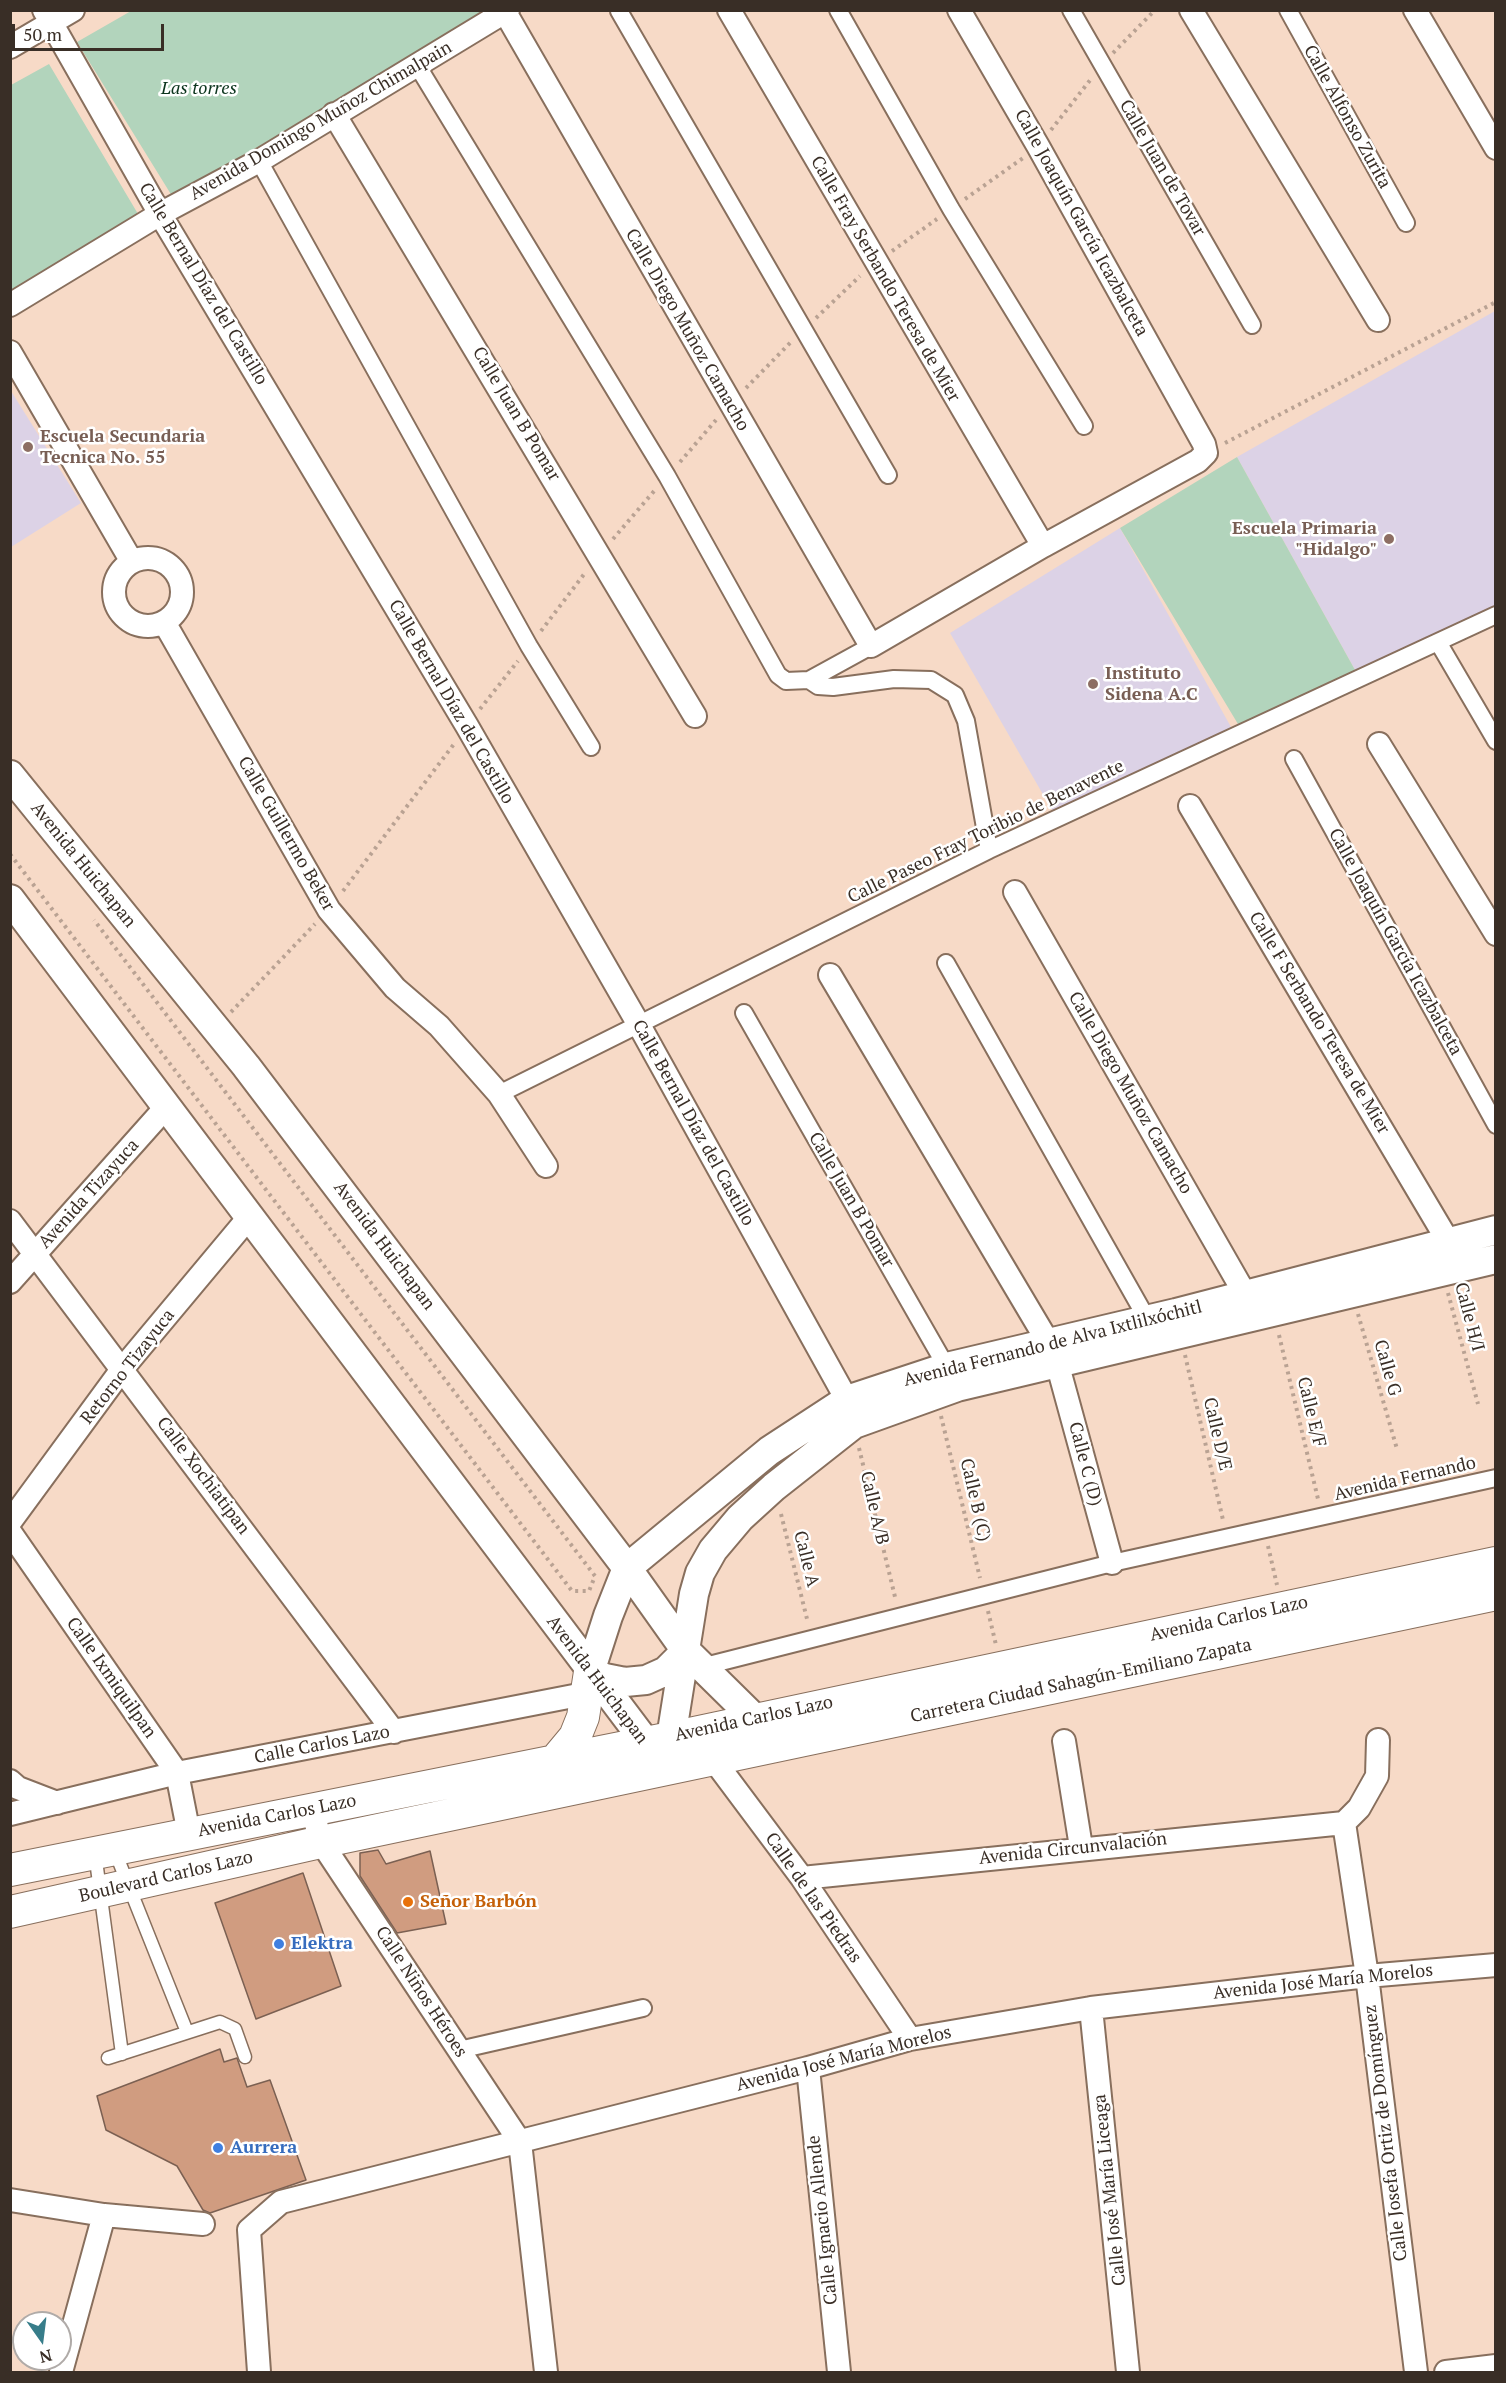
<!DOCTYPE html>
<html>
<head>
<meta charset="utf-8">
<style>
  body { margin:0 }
  #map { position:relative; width:1506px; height:2383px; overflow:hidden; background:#f7dac7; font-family:"PT Serif",serif }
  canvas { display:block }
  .frame { position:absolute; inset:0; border:12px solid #392e26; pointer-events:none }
  .north { position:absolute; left:12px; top:2311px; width:60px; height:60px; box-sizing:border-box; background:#fff; border:2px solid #b0aba8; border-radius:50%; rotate:166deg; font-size:16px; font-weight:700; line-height:24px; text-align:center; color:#392e26 }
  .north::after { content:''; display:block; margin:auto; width:21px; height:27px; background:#377d8a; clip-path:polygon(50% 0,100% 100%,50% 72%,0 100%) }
  .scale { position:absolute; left:12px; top:24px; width:152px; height:27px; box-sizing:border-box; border:3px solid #392e26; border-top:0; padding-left:8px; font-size:18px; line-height:21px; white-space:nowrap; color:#392e26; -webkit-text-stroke:4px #fff; paint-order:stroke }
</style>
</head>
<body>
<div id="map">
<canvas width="1506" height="2383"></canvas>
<div class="frame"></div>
<div class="north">N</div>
<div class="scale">50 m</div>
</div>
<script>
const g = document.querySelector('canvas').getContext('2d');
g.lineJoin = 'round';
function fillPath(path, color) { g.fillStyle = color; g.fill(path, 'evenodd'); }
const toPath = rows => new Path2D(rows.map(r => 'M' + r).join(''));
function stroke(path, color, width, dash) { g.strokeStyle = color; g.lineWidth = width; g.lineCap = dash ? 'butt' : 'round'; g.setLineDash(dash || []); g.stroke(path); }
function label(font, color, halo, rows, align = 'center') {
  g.font = font + ' "PT Serif",serif'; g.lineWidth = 5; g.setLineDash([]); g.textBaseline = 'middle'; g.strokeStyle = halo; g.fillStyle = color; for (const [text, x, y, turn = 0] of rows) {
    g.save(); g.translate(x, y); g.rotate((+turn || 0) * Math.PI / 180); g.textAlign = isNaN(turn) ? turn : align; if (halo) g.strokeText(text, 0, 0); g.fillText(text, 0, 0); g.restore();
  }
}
fillPath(toPath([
  [1495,311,1495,620,1360,679,1237,457],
  [11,391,81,503,11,547,10,547],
  [1120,528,1236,736,1056,817,950,633]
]), '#dcd2e6');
fillPath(toPath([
  [131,11,496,11,172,196,77,42],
  [49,64,141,219,11,292,11,85],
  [1237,457,1360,679,1244,734,1120,528]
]), '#b2d4bc');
const building = toPath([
  [378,1850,386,1864,430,1851,446,1924,397,1933,360,1876,360,1853,378,1850],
  [303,1873,341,1986,256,2019,215,1903,303,1873],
  [220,2049,224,2062,237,2058,247,2087,270,2080,306,2180,210,2213,203,2210,177,2166,106,2130,97,2096,220,2049]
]);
fillPath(building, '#d09c80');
stroke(building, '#7b6052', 1.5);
const service = toPath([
  [114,1849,187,2032],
  [95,1853,122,2054],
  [108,2058,220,2022,235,2029,245,2057]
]);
const pedestrian = toPath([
  [838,10,951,209,1084,426],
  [1071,10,1252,325],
  [1288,10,1406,223],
  [619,11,888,475],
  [417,65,667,476,778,675,786,681,809,680,871,646],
  [259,161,529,646,591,747],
  [1438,642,1496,741],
  [809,680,818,686,833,687,894,679,931,680,955,695,966,721,989,850],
  [1294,759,1496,1125],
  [946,963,1151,1326],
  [744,1013,950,1373],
  [499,1094,989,850,1496,615],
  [701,1667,1112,1563,1496,1478],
  [459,2050,643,2008]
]);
const minor = toPath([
  [44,10,160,214,467,726,639,1025,847,1400,851,1416],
  [729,10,1043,546],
  [1191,10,1378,320],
  [1415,10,1496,148],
  [505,12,871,646,1043,546,1198,461,1206,453,1204,444,1038,146,959,10],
  [10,47,73,10],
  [334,114,695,716],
  [10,305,160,214,259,161,508,10],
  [10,352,132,562],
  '114 592a34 34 0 1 1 68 0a34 34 0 1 1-68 0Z',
  [164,622,329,910,395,988,439,1026,499,1094,546,1166],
  [1379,744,1496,934],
  [1190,806,1448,1241],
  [1015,892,1245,1294],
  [830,975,1048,1342,1061,1377,1112,1563],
  [10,1221,394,1732],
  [10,1282,167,1106],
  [10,1522,123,1368,250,1216],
  [10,1532,177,1773,189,1834],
  [1064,1741,1081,1847],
  [713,1759,802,1878,910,2039],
  [10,1781,18,1788,57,1803],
  [312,1809,321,1842,520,2142,546,2372],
  [10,1814,177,1773,589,1693],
  [1344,1823,1367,1976,1416,2372],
  [1344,1823,1359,1808,1377,1776,1378,1740],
  [802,1878,1344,1823],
  [1091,2008,1128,2372],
  [808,2068,839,2372],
  [10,2200,104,2215,203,2224],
  [61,2372,104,2215],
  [259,2372,249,2230,281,2202,808,2068,910,2039,1091,2008,1367,1976,1496,1965],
  [1446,2372,1496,2366]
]);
const tertiary = toPath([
  [10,775,246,1066,627,1568,686,1651,754,1718],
  [10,899,659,1760],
  [686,1651,666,1671,646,1680,625,1682,605,1678,590,1672,608,1616,627,1568,769,1451,847,1400,947,1367,1176,1313,1496,1230],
  [671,1738,694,1594,700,1573,713,1550,740,1518,774,1487,854,1424,957,1387,1496,1259]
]);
const secondary = toPath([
  [555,1761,575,1737,583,1717,590,1672],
  [10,1870,671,1738,1496,1563],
  [10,1912,321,1842,1496,1594]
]);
stroke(service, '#886f5d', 15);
stroke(pedestrian, '#886f5d', 20);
stroke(minor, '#886f5d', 26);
stroke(tertiary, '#886f5d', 32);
stroke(secondary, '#886f5d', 34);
stroke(toPath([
  [1113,53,1155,10],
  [1051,130,1091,79],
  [965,199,1023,158],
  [892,251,937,219],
  [816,318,860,276],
  [746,388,791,342],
  [1225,443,1496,302],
  [680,462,716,420],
  [613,539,655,490],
  [541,631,585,573],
  [480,709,518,661],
  [10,854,572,1591,589,1591,595,1576,94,920],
  [343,891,454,744],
  [231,1012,315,924],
  [1448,1293,1478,1404],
  [1358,1314,1397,1449],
  [1279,1335,1318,1499],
  [1185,1355,1223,1520],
  [941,1416,980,1578],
  [859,1448,896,1601],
  [781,1514,808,1623],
  [1268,1546,1277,1585],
  [988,1611,996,1645]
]), '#b9a293', 4, [3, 4.5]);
stroke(service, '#fff', 12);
stroke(pedestrian, '#fff', 16);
stroke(minor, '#fff', 22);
stroke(tertiary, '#fff', 28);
stroke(secondary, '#fff', 32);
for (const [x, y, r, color] of [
  [28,447,6,"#8d6e63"],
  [1389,539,6,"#8d6e63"],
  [1093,684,6,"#8d6e63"],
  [408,1902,6,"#e8710a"],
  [279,1944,6,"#3f7fe0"],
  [218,2148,6,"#3f7fe0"]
]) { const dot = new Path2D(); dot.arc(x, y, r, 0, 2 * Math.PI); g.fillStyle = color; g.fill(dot); stroke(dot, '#fff', 2); }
label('italic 18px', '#0b341d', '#fff', [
  ["Las torres",199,89]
]);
label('18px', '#392e26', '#fff', [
  ["Calle Alfonso Zurita",1347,117,61],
  ["Avenida Domingo Muñoz Chimalpain",321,121,-30],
  ["Calle Juan de Tovar",1162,168,60],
  ["Calle Joaquín García Icazbalceta",1081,223,61],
  ["Calle Fray Serbando Teresa de Mier",885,279,60],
  ["Calle Bernal Díaz del Castillo",203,284,59],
  ["Calle Diego Muñoz Camacho",687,330,60],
  ["Calle Juan B Pomar",516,414,59],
  ["Calle Bernal Díaz del Castillo",451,702,60],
  ["Calle Paseo Fray Toribio de Benavente",986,832,-26],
  ["Calle Guillermo Beker",286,834,60],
  ["Avenida Huichapan",83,865,51],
  ["Calle Joaquín García Icazbalceta",1395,942,61],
  ["Calle F Serbando Teresa de Mier",1319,1023,59],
  ["Calle Diego Muñoz Camacho",1130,1093,60],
  ["Calle Bernal Díaz del Castillo",693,1123,61],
  ["Avenida Tizayuca",89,1194,-48],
  ["Calle Juan B Pomar",851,1200,60],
  ["Avenida Huichapan",384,1246,53],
  ["Calle H/I",1469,1317,75],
  ["Avenida Fernando de Alva Ixtlilxóchitl",1053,1344,-14],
  ["Retorno Tizayuca",128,1367,-52],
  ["Calle G",1387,1368,74],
  ["Calle E/F",1311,1412,76],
  ["Calle D/E",1217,1434,77],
  ["Calle C (D)",1085,1464,75],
  ["Calle Xochiatipan",203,1476,53],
  ["Avenida Fernando",1405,1479,-13],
  ["Calle B (C)",975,1500,77],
  ["Calle A/B",874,1508,77],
  ["Calle A",806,1559,76],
  ["Avenida Carlos Lazo",1229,1619,-12],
  ["Calle Ixmiquilpan",111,1678,55],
  ["Avenida Huichapan",597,1680,53],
  ["Carretera Ciudad Sahagún-Emiliano Zapata",1081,1681,-12],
  ["Avenida Carlos Lazo",754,1719,-12],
  ["Calle Carlos Lazo",322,1745,-11],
  ["Avenida Carlos Lazo",277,1816,-11],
  ["Avenida Circunvalación",1073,1849,-6],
  ["Boulevard Carlos Lazo",166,1877,-13],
  ["Calle de las Piedras",813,1898,55],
  ["Avenida José María Morelos",1323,1982,-6],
  ["Calle Niños Héroes",421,1992,57],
  ["Avenida José María Morelos",844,2059,-14],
  ["Calle Josefa Ortiz de Domínguez",1386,2133,-97],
  ["Calle José María Liceaga",1110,2190,-96],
  ["Calle Ignacio Allende",823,2220,-96]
]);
label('bold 18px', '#785e54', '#fff', [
  ["Escuela Secundaria",40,437],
  ["Tecnica No. 55",40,458],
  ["Escuela Primaria",1377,529,"right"],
  ["\"Hidalgo\"",1377,550,"right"],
  ["Instituto",1105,674],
  ["Sidena A.C",1105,695]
], 'left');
label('bold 18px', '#c56008', '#fff', [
  ["Señor Barbón",420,1902]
], 'left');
label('bold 18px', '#366cbe', '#fff', [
  ["Elektra",291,1944],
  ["Aurrera",230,2148]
], 'left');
</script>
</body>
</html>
